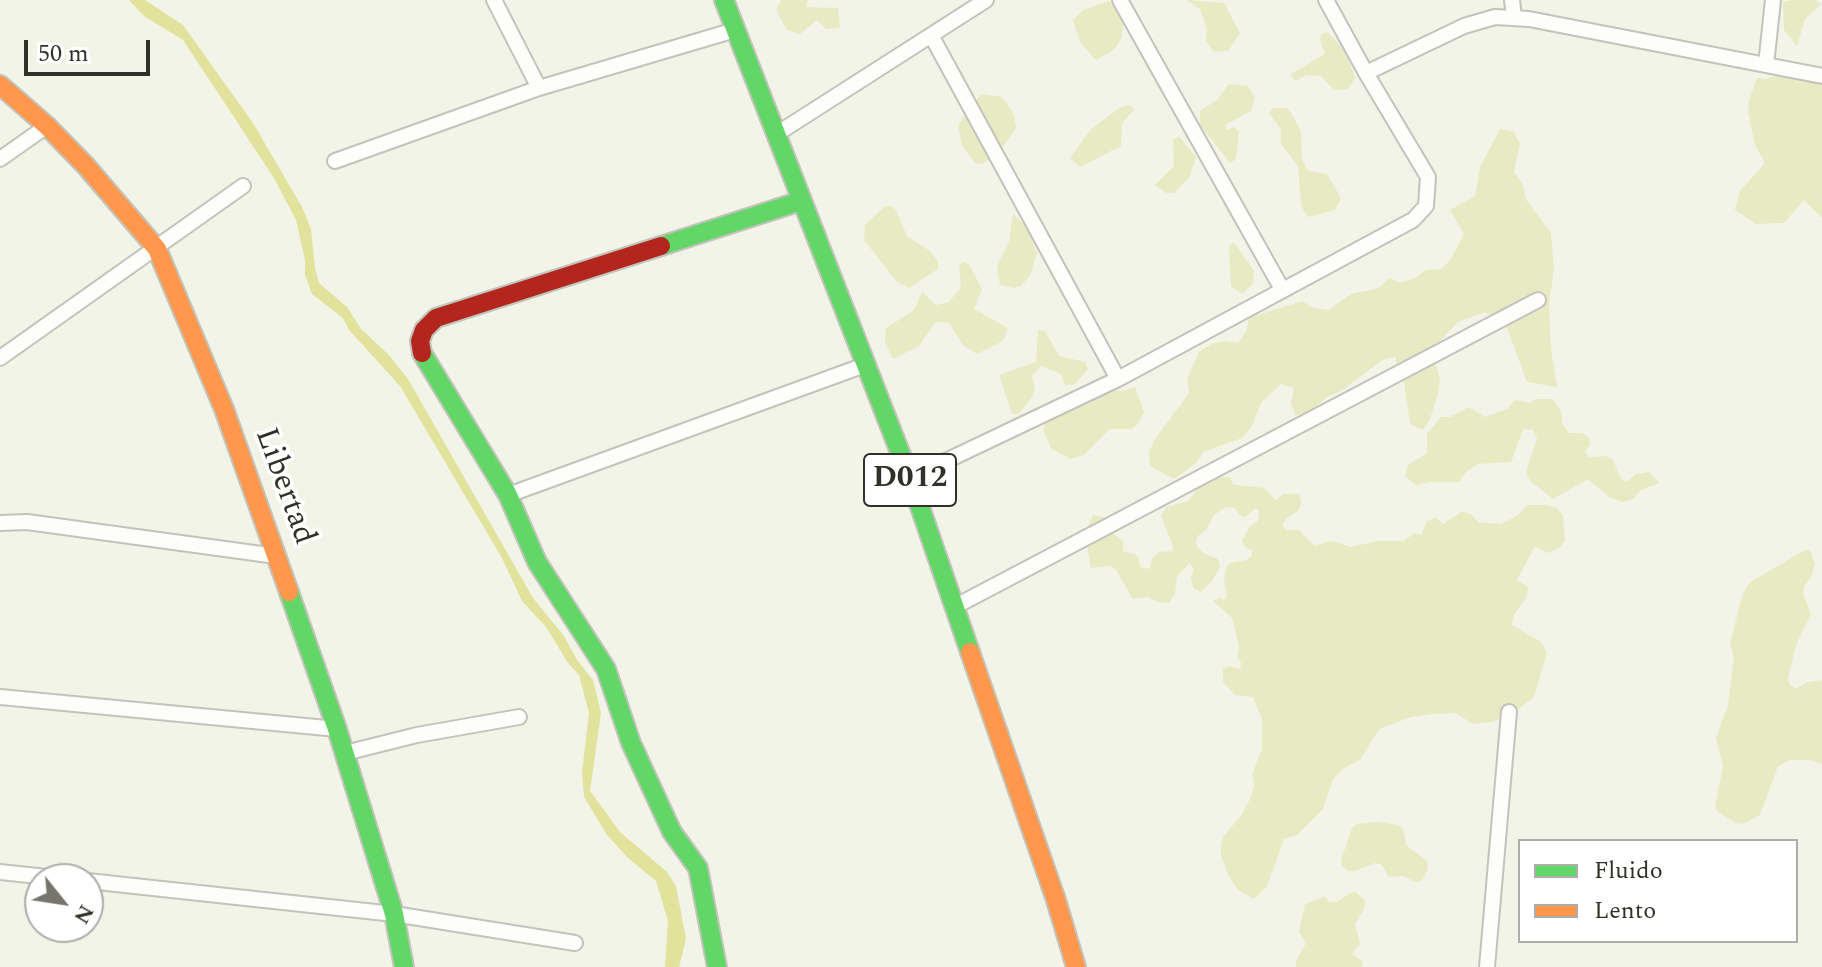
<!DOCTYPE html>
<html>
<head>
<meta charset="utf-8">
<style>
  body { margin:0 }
  #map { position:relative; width:1822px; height:967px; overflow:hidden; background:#f3f4e8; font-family:Spectral,serif }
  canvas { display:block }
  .legend { position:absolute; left:1518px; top:839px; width:280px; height:104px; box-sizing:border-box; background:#fff; border:2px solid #adadaa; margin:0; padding:10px 14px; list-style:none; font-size:24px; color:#31312a }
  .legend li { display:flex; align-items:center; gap:16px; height:40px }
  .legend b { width:40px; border:2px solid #adadaa }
  .north { position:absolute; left:24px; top:863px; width:80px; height:80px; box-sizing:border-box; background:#fff; border:2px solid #adadaa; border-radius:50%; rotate:120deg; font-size:22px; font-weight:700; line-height:32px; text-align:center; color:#31312a }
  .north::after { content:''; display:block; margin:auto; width:28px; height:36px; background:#75756c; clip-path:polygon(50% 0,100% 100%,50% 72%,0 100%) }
  .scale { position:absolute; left:24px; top:40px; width:126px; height:36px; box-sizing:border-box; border:4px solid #31312a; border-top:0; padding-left:10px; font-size:24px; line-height:28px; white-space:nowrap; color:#31312a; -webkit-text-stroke:6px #fff; paint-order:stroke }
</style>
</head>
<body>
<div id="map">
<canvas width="1822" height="967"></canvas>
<ul class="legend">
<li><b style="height:10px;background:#63d668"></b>Fluido</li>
<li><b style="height:10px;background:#ff974d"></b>Lento</li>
</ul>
<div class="north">N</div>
<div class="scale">50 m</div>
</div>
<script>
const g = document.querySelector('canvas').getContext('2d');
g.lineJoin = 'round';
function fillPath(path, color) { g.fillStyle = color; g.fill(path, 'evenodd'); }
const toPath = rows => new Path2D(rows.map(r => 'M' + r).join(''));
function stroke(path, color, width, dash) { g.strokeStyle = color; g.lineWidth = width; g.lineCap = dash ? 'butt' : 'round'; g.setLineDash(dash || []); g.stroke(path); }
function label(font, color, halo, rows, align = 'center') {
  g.font = font + ' Spectral,serif'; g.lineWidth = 7; g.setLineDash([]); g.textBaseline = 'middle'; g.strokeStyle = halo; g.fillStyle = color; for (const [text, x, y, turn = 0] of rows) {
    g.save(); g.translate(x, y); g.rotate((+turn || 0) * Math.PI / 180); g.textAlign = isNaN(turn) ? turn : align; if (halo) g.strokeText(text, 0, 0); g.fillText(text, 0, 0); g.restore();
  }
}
fillPath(toPath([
  [781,0,808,0,806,7,838,8,840,28,826,29,817,20,800,34,787,30,776,10],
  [1187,0,1224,3,1240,33,1229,50,1214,52,1206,41,1207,28,1200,9],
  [1793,0,1815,0,1821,4,1805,19,1797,46,1784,30,1783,2],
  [1109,1,1123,16,1122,37,1115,49,1096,60,1081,44,1073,20,1083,10],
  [1328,32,1346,52,1355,78,1348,89,1334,90,1321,76,1307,75,1295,81,1291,74,1325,54,1320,40,1321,34],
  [1786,73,1813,75,1822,84,1822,218,1804,200,1784,223,1756,224,1735,210,1740,191,1765,163,1755,145,1748,112,1749,100,1757,78,1766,79],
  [1229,84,1248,86,1255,98,1251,111,1225,125,1228,130,1233,127,1239,131,1236,159,1230,163,1200,125,1200,111,1217,100],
  [982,94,1002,97,1014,115,1016,128,999,152,982,164,975,163,962,146,958,126,972,103],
  [1130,105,1134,110,1122,123,1121,146,1080,167,1070,158,1091,129,1121,107],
  [1273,108,1287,108,1291,113,1301,131,1302,159,1308,171,1327,174,1341,198,1335,210,1308,217,1301,206,1298,166,1281,144,1281,130,1269,113],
  [1500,129,1514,132,1520,144,1514,172,1522,183,1527,201,1551,233,1554,268,1549,306,1551,349,1557,387,1527,382,1506,325,1485,312,1458,322,1439,342,1433,354,1440,380,1438,394,1430,419,1423,430,1410,424,1404,382,1396,371,1396,357,1384,359,1341,391,1328,396,1308,414,1295,415,1291,402,1294,388,1281,384,1261,403,1251,428,1242,438,1203,452,1196,463,1174,479,1150,466,1149,452,1155,439,1189,393,1187,379,1199,352,1211,344,1224,341,1238,343,1246,332,1249,318,1302,301,1314,308,1328,310,1351,294,1379,288,1389,278,1401,283,1415,278,1426,270,1441,269,1451,259,1464,234,1450,210,1475,196,1480,167],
  [1179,136,1196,157,1189,178,1174,193,1166,193,1155,185,1174,166,1173,140],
  [891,206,896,210,907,236,930,251,938,262,938,269,909,288,897,282,864,240,865,225,884,207],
  [1013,214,1028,228,1037,254,1030,275,1021,286,1014,288,1000,285,997,266,1009,242],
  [1234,242,1254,271,1253,284,1242,294,1231,286,1229,246],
  [963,262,969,264,982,289,974,309,1008,328,1003,341,977,354,964,346,949,323,942,322,935,323,919,346,893,359,885,342,886,328,914,310,922,292,936,305,949,302,961,287,959,267],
  [1038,330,1045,331,1059,356,1085,362,1088,369,1074,385,1065,385,1061,374,1041,366,1032,376,1035,390,1032,397,1019,414,1012,414,999,375,1036,362],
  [1135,387,1144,412,1137,425,1131,429,1110,429,1084,455,1070,459,1051,448,1043,430,1045,423,1104,390,1123,391],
  [1536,399,1553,399,1561,411,1563,425,1569,433,1582,433,1589,437,1590,445,1585,451,1589,457,1606,456,1613,460,1621,479,1627,482,1636,474,1649,472,1660,483,1641,490,1633,499,1622,502,1609,497,1588,479,1553,499,1530,481,1526,472,1537,438,1533,430,1523,429,1511,462,1478,464,1466,472,1459,482,1431,482,1416,485,1405,476,1408,465,1427,453,1427,434,1441,417,1450,417,1469,407,1485,417,1507,409,1515,400,1529,403],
  [1222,477,1231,477,1232,484,1238,485,1264,488,1276,500,1283,494,1299,494,1301,503,1299,510,1286,519,1282,525,1286,530,1299,530,1314,546,1331,541,1351,547,1377,541,1403,541,1415,533,1421,535,1427,521,1436,518,1443,524,1462,511,1472,515,1478,522,1501,524,1518,515,1527,505,1545,505,1557,508,1563,515,1565,541,1559,548,1547,553,1535,546,1517,580,1528,587,1527,596,1514,615,1512,625,1541,642,1547,653,1534,697,1515,712,1491,722,1473,724,1456,713,1433,714,1411,717,1379,729,1360,760,1344,768,1333,779,1323,809,1297,835,1284,839,1267,886,1254,899,1237,889,1229,876,1221,856,1221,845,1223,837,1242,814,1251,797,1254,786,1252,774,1262,749,1262,719,1253,697,1235,695,1223,682,1223,669,1228,666,1240,669,1241,663,1237,656,1239,646,1232,618,1213,601,1219,598,1224,600,1227,595,1224,581,1226,568,1230,563,1247,560,1252,556,1252,550,1245,547,1242,541,1250,526,1258,521,1259,511,1256,508,1245,517,1240,516,1235,508,1226,507,1214,515,1206,530,1198,536,1195,543,1203,553,1218,559,1220,567,1212,581,1201,592,1193,588,1191,577,1194,569,1190,563,1177,576,1175,594,1169,603,1157,602,1148,597,1133,599,1116,570,1110,566,1091,568,1088,552,1088,526,1093,515,1103,517,1114,534,1123,541,1123,551,1135,554,1139,559,1140,567,1149,569,1153,557,1159,552,1172,551,1173,546,1161,516,1166,507,1188,501,1202,483],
  [1810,550,1815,564,1811,577,1804,587,1803,594,1811,614,1796,645,1788,678,1790,685,1795,689,1808,682,1822,680,1822,764,1810,760,1790,760,1778,766,1760,815,1743,824,1736,823,1718,812,1715,806,1723,766,1716,738,1728,705,1734,657,1730,644,1742,596,1749,583,1803,551],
  [1377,822,1398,825,1403,829,1406,845,1427,861,1428,868,1422,881,1416,882,1403,876,1389,877,1382,865,1375,863,1355,871,1348,871,1342,866,1341,860,1352,828,1357,824],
  [1354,891,1365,900,1365,907,1355,924,1360,944,1352,954,1363,962,1362,967,1296,967,1296,961,1306,943,1299,932,1305,904,1325,896,1329,902,1336,902]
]), '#e8eac4');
fillPath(toPath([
  [129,0,145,0,183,25,253,123,302,207,311,229,315,268,319,283,347,307,361,329,389,355,408,379,533,598,564,636,577,660,593,680,601,713,590,791,620,832,667,872,676,886,686,939,679,967,665,967,668,921,656,881,628,858,607,835,584,797,582,772,589,713,579,675,568,663,546,627,522,601,502,558,400,386,349,330,343,318,312,294,305,275,305,260,296,220,274,178,183,40,144,16]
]), '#e1e29c');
const street = toPath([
  [494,0,539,88,735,30],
  [1120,0,1282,289],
  [1512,0,1514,17],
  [931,35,1118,379],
  [1766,65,1773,0],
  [1366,73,1464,26,1495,17,1529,19,1822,76],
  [775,135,986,0],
  [0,159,47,126],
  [335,161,539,88],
  [0,358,243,186],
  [910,478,1118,379,1413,220,1426,206,1428,177,1366,73,1326,0],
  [508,495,865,365],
  [0,523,27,522,276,556],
  [954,607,1538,300],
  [0,697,337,729],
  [345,753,417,735,519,717],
  [0,872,66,879],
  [88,881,394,914,575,943],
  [1487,967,1509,712]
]);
const fast = toPath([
  [724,0,910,478,970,652],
  [661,246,801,201],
  [422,353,508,495,537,562,606,669,631,743,672,832,698,868,717,967],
  [289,592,337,729,394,914,404,967]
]);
const slow = toPath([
  [0,85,47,126,86,166,157,249,224,409,289,592],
  [970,652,1056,900,1076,967]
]);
const jam = toPath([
  [422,353,420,341,424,330,436,318,661,246]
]);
stroke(street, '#c2c3ba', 18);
stroke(fast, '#c2c3ba', 22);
stroke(slow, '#c2c3ba', 22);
stroke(jam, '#c2c3ba', 22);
stroke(street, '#fdfdfc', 14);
stroke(fast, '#63d668', 18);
stroke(slow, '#ff974d', 18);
stroke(jam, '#b3261e', 18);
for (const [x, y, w] of [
  [910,480,92]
]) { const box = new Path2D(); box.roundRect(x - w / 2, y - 26, w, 52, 6); g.fillStyle = '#fff'; g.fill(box); stroke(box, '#31312a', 2); }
label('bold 30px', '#31312a', null, [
  ["D012",910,480]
]);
label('32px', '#31312a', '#fff', [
  ["Libertad",283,487,70]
]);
</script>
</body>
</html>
